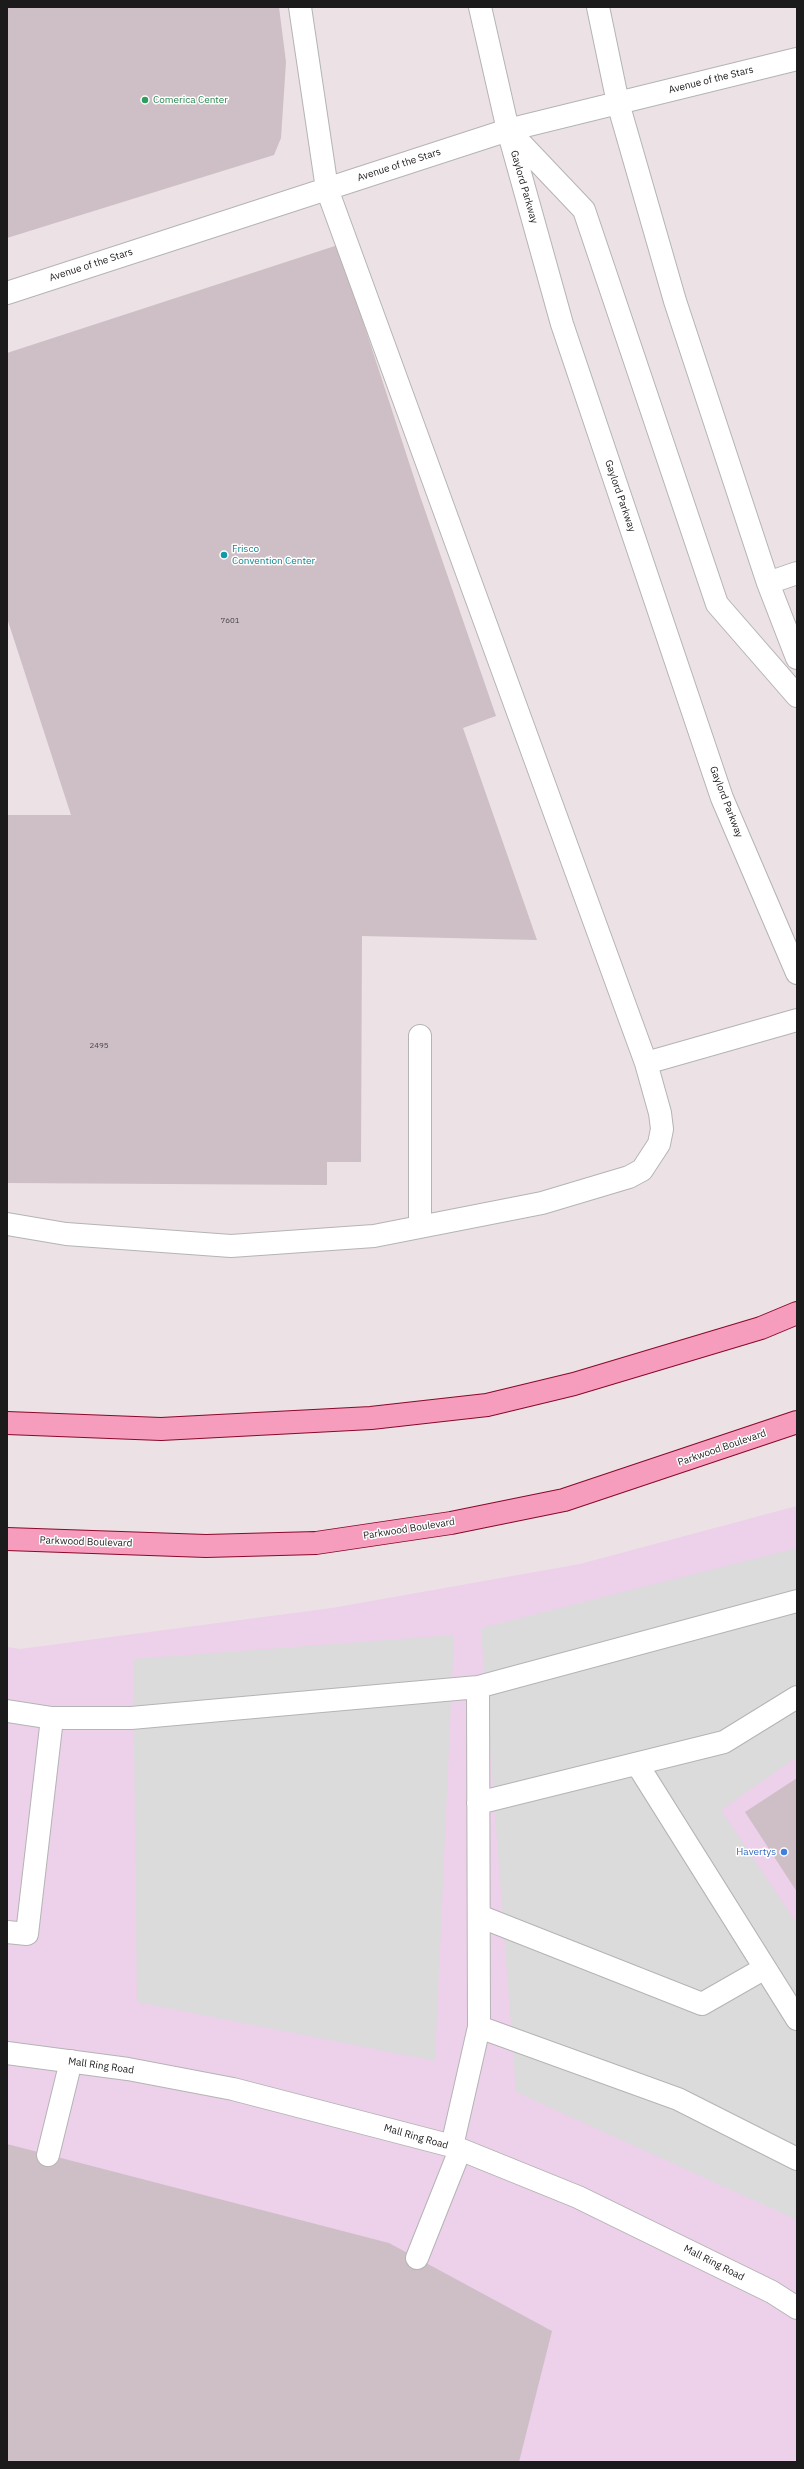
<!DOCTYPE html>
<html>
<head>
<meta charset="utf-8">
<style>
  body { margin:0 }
  #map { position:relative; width:804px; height:2469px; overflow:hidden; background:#ece1e4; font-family:"IBM Plex Sans",sans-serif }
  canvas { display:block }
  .frame { position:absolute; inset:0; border:8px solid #1b1b1b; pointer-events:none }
</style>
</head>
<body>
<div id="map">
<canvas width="804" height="2469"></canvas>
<div class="frame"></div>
</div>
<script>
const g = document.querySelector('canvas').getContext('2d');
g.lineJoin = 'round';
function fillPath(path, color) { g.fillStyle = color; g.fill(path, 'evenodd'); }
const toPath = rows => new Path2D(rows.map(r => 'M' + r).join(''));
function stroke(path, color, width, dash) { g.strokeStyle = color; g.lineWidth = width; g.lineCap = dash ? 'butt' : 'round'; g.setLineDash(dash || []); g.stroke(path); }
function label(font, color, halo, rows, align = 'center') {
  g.font = font + ' "IBM Plex Sans",sans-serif'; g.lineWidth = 3; g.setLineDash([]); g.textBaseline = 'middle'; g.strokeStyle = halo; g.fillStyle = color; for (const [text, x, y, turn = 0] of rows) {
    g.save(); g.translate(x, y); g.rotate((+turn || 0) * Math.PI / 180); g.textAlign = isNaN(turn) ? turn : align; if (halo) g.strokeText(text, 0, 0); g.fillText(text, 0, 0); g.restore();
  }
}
fillPath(toPath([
  [797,1506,797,2462,7,2462,7,1647,20,1649,332,1608,580,1564]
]), '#edd0ea');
fillPath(toPath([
  [797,1548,797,1757,721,1810,797,1924,797,2220,516,2092,481,1628],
  [454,1635,435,2061,137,2002,133,1659]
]), '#dbdbdb');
fillPath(toPath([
  [7,7,279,7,286,62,281,138,274,155,7,238],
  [338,245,419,493,496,716,463,728,537,940,362,936,361,1162,327,1162,327,1185,7,1183,7,815,71,815,7,618,7,353],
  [797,1778,797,1892,745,1812],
  [7,2144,389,2243,552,2331,519,2462,7,2462]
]), '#cebfc6');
const minor = toPath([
  [480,7,508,130,562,324,722,798,797,973],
  [598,7,618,103,675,301,768,583,797,658],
  [510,132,584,210,717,604,797,696],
  [7,293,508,130,797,59],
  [768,583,797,573],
  [420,1036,420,1227],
  [646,1063,797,1020],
  [7,1224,66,1234,231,1246,374,1236,542,1203,629,1177,642,1170,659,1144,662,1129,660,1113,646,1063,327,189,300,7],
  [7,1711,52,1718,27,1934,7,1932],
  [52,1718,131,1718,478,1687],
  [637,1764,797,2019],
  [478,1803,724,1742,797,1697],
  [479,1916,702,2004,765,1968],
  [479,2027,678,2099,797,2159],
  [7,2053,128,2069,233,2089,452,2146,578,2197,772,2292,797,2308],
  [452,2146,479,2027,478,1687,797,1601],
  [48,2155,71,2061],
  [417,2258,460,2150]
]);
const major = toPath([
  [7,1423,161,1429,371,1418,487,1405,574,1384,761,1328,797,1313],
  [7,1539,206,1546,316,1543,451,1523,564,1500,797,1422]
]);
stroke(minor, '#b4b4b4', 24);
stroke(major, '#8a082a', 24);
stroke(minor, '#fff', 22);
stroke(major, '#f69cbd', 22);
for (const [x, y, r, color] of [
  [145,100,4,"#2e9e5b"],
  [224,555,4,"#0f9aa8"],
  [784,1852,4,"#3f7fe0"]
]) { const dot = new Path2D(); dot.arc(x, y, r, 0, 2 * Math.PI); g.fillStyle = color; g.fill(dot); stroke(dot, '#fff', 1.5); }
label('8px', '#484446', null, [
  ["7601",230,621],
  ["2495",99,1046]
]);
label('10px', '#1b1b1b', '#fff', [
  ["Avenue of the Stars",711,80,-14],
  ["Avenue of the Stars",399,165,-18],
  ["Gaylord Parkway",524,187,74],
  ["Avenue of the Stars",91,265,-18],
  ["Gaylord Parkway",620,496,71],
  ["Gaylord Parkway",726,802,69],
  ["Parkwood Boulevard",722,1448,-19],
  ["Parkwood Boulevard",409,1529,-9],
  ["Parkwood Boulevard",86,1542,2],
  ["Mall Ring Road",101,2066,8],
  ["Mall Ring Road",416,2137,16],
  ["Mall Ring Road",714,2263,27]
]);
label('10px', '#27864d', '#fff', [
  ["Comerica Center",153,100]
], 'left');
label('10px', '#0d838f', '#fff', [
  ["Frisco",232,549],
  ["Convention Center",232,561]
], 'left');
label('10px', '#366cbe', '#fff', [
  ["Havertys",776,1852]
], 'right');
</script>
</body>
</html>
